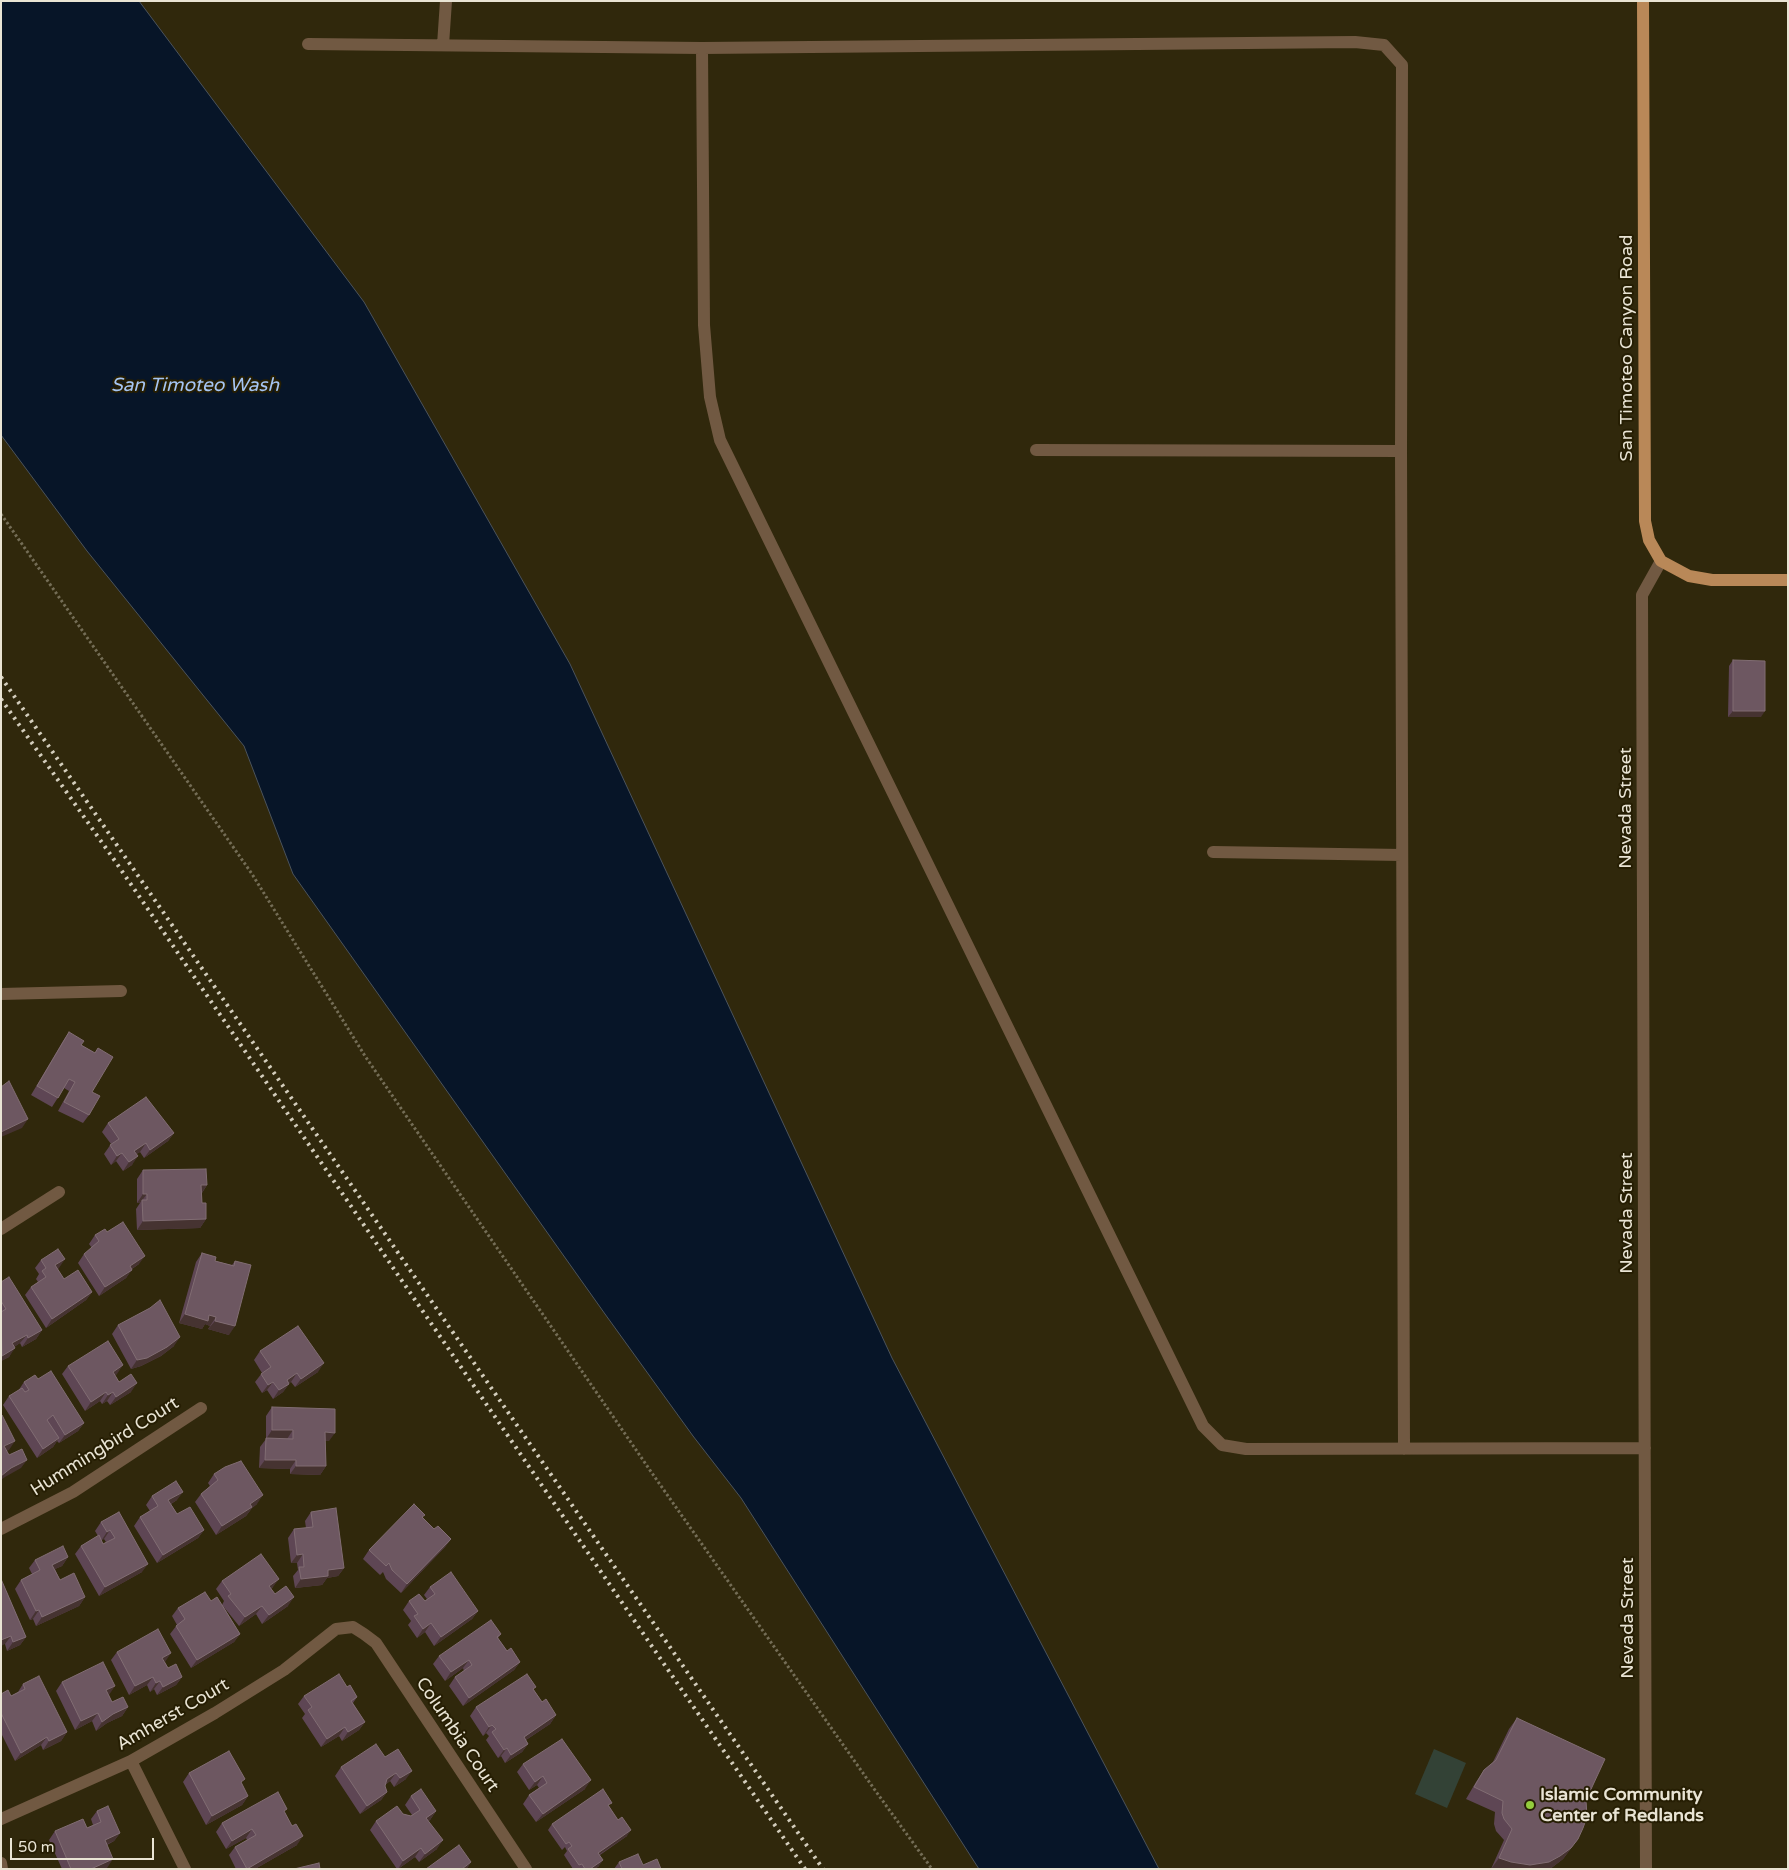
<!DOCTYPE html>
<html>
<head>
<meta charset="utf-8">
<style>
  body { margin:0 }
  #map { position:relative; width:1789px; height:1870px; overflow:hidden; background:#30280c; font-family:"Varela Round",sans-serif }
  canvas { display:block }
  .frame { position:absolute; inset:0; border:2px solid #e9e4d4; pointer-events:none }
  .scale { position:absolute; left:10px; top:1838px; width:144px; height:22px; box-sizing:border-box; border:2px solid #e9e4d4; border-top:0; padding-left:6px; font-size:15px; line-height:18px; white-space:nowrap; color:#e9e4d4; -webkit-text-stroke:4px #261e03; paint-order:stroke }
</style>
</head>
<body>
<div id="map">
<canvas width="1789" height="1870"></canvas>
<div class="frame"></div>
<div class="scale">50 m</div>
</div>
<script>
const g = document.querySelector('canvas').getContext('2d');
g.lineJoin = 'round';
function fillPath(path, color) { g.fillStyle = color; g.fill(path, 'evenodd'); }
const toPath = rows => new Path2D(rows.map(r => 'M' + r).join(''));
function stroke(path, color, width, dash) { g.strokeStyle = color; g.lineWidth = width; g.lineCap = dash ? 'butt' : 'round'; g.setLineDash(dash || []); g.stroke(path); }
function label(font, color, halo, rows, align = 'center') {
  g.font = font + ' "Varela Round",sans-serif'; g.lineWidth = 4; g.setLineDash([]); g.textBaseline = 'middle'; g.strokeStyle = halo; g.fillStyle = color; for (const [text, x, y, turn = 0] of rows) {
    g.save(); g.translate(x, y); g.rotate((+turn || 0) * Math.PI / 180); g.textAlign = isNaN(turn) ? turn : align; if (halo) g.strokeText(text, 0, 0); g.fillText(text, 0, 0); g.restore();
  }
}
fillPath(toPath([
  [1434,1749,1466,1763,1447,1808,1415,1794]
]), '#334236');
const water = toPath([
  [1,1,139,1,364,302,570,664,892,1358,1159,1869,979,1869,741,1498,693,1436,605,1314,293,874,244,746,87,551,1,435,1,1]
]);
fillPath(water, '#071528');
stroke(water, '#4b535c', 1);
stroke(toPath([
  [1,514,252,874,365,1056,654,1476,877,1793,932,1869]
]), '#746d56', 3, [2.5, 2.5]);
stroke(toPath([
  [308,44,702,48,704,325,710,397,720,440,1203,1426,1222,1445,1246,1449,1645,1448],
  [443,45,446,1],
  [702,48,1355,42,1384,45,1402,65,1401,451,1404,1449],
  [1036,450,1401,451],
  [1213,852,1402,855],
  [1,994,121,991],
  [1,1229,59,1192],
  [1,1529,73,1492,201,1408],
  [131,1761,185,1869],
  [1,1819,131,1761,215,1713,284,1670,336,1629,353,1627,364,1634,376,1643,526,1869],
  [1,1863,2,1869],
  [1646,1869,1642,595,1661,561]
]), '#715942', 12);
stroke(toPath([
  [1643,1,1645,521,1649,540,1661,561,1689,576,1712,580,1788,580]
]), '#b98858', 12);
stroke(toPath([
  [1,677,823,1869],
  [1,699,115,861,651,1645,805,1869]
]), '#d3cdbc', 4, [2.5, 5]);
fillPath(toPath([
  [1733,660,1761,717,1728,717,1729,666],
  [1788,749,1788,813,1787,813],
  [69,1032,81,1045,95,1053,98,1048,89,1115,83,1123,58,1111,69,1091,64,1088,52,1107,31,1095,63,1041],
  [108,1123,174,1133,168,1141,144,1158,140,1152,136,1154,132,1165,123,1171,116,1161,111,1165,104,1154,111,1144,102,1132],
  [143,1170,207,1185,202,1193,202,1203,206,1219,200,1228,137,1230,136,1209,140,1203,137,1203,137,1179],
  [107,1232,139,1264,132,1269,126,1278,99,1296,78,1263,84,1254,92,1248,89,1244,95,1235],
  [202,1253,215,1261,232,1265,235,1261,229,1335,208,1329,210,1326,205,1324,202,1329,179,1323,196,1262],
  [41,1260,59,1268,57,1269,64,1279,92,1292,86,1300,46,1328,25,1295,31,1287,38,1282,36,1279,39,1274,35,1268],
  [1,1282,42,1330,36,1339,22,1347,20,1343,14,1347,9,1357,1,1361],
  [118,1325,174,1346,161,1356,141,1366,131,1369,112,1334],
  [260,1351,318,1372,295,1387,291,1382,289,1383,289,1384,283,1392,273,1399,267,1390,262,1393,255,1382,262,1373,254,1360],
  [68,1366,117,1374,115,1375,119,1382,131,1392,110,1405,107,1401,102,1404,100,1401,85,1411,62,1374],
  [38,1379,84,1423,78,1431,59,1443,57,1441,53,1447,37,1458,3,1405,9,1396,18,1391,24,1382],
  [272,1407,329,1441,325,1441,326,1466,320,1475,290,1474,290,1469,259,1468,260,1447,266,1439,266,1416],
  [214,1474,257,1504,252,1508,246,1516,216,1535,195,1502,201,1494,210,1486,208,1483],
  [152,1496,177,1500,171,1504,177,1514,204,1530,198,1538,157,1563,134,1526,140,1517,150,1511,146,1505],
  [119,1512,142,1572,99,1596,75,1554,81,1546,98,1536,95,1531,101,1522],
  [104,1539,106,1542,103,1544,101,1540],
  [311,1512,344,1568,338,1576,327,1578,322,1585,295,1588,293,1576,298,1570,297,1563,291,1563,288,1538,294,1529,306,1528,305,1521],
  [422,1518,434,1529,451,1539,445,1547,401,1593,386,1579,383,1572,380,1575,363,1559,369,1550],
  [68,1557,62,1566,55,1569,60,1580,85,1597,79,1606,36,1626,33,1619,30,1620,15,1589,21,1580,32,1574,29,1568,35,1560],
  [1,1579,26,1637,20,1645,7,1651,5,1644],
  [222,1581,273,1587,271,1589,275,1594,288,1606,262,1624,256,1614,239,1626,223,1606,240,1634,234,1642,191,1668,170,1634,177,1625,172,1616,178,1608,211,1601,222,1605,224,1601,216,1589],
  [430,1587,478,1611,472,1619,434,1646,425,1632,417,1638,408,1625,411,1621,403,1610,409,1601,425,1601,427,1599,424,1595],
  [501,1634,498,1638,507,1651,520,1662,514,1670,463,1706,449,1686,455,1677,464,1671,463,1668,445,1681,433,1664,439,1656],
  [117,1652,165,1662,168,1668,182,1677,176,1685,157,1695,154,1689,150,1692,147,1685,129,1695,111,1660],
  [62,1682,109,1695,112,1702,128,1707,122,1716,107,1723,96,1731,92,1721,75,1730,56,1691],
  [23,1684,67,1732,61,1741,43,1750,41,1745,15,1761,1,1733,1,1694,11,1696,18,1692],
  [347,1687,357,1697,353,1703,365,1722,359,1730,342,1741,339,1736,321,1747,302,1718,305,1714,298,1704,304,1696],
  [534,1690,542,1702,556,1715,550,1724,526,1740,528,1744,522,1752,505,1763,501,1756,498,1758,486,1740,489,1736,486,1733,483,1736,470,1716,476,1707],
  [1517,1718,1586,1800,1578,1839,1563,1859,1550,1869,1491,1869,1504,1840,1496,1831,1494,1824,1495,1812,1466,1799,1476,1782,1484,1770,1492,1764,1509,1729],
  [385,1757,406,1779,394,1787,390,1781,385,1785,385,1786,387,1792,381,1800,360,1814,335,1776,341,1767],
  [523,1764,585,1789,536,1822,523,1804,529,1795,539,1788,537,1785,529,1790,517,1772],
  [189,1773,248,1796,242,1805,206,1825,183,1782],
  [411,1796,436,1811,430,1820,428,1821,437,1849,419,1862,415,1857,398,1869,397,1869,370,1830,376,1821,403,1814,411,1816,412,1815,405,1805],
  [609,1806,627,1836,600,1855,599,1866,595,1869,573,1869,564,1855,567,1851,565,1847,562,1850,548,1830,552,1824],
  [97,1811,120,1833,114,1841,107,1845,107,1868,104,1869,62,1869,49,1840,55,1831,87,1828,93,1825,91,1819],
  [285,1813,297,1845,255,1869,236,1869,229,1855,235,1847,247,1840,246,1838,226,1849,216,1832,222,1823],
  [619,1862,643,1865,661,1869,614,1869]
]), '#5e4654');
fillPath(toPath([
  [1733,711,1765,711,1761,717,1728,717],
  [28,1119,22,1128,1,1137,1,1132],
  [174,1133,168,1141,144,1158,150,1150],
  [146,1143,140,1152,128,1160,134,1151],
  [122,1153,116,1161,111,1165,117,1156],
  [138,1156,132,1165,123,1171,129,1162],
  [201,1185,207,1185,201,1194],
  [143,1194,147,1194,140,1203,137,1203],
  [206,1219,200,1228,137,1230,143,1221],
  [145,1256,139,1264,124,1274,130,1266],
  [65,1259,59,1268,49,1274,55,1265],
  [132,1270,126,1278,99,1296,105,1287],
  [92,1292,86,1300,46,1328,52,1319],
  [185,1314,209,1315,216,1317,210,1326,205,1324,202,1329,179,1323],
  [215,1321,235,1326,229,1335,208,1329],
  [42,1330,36,1339,22,1347,28,1338],
  [27,1335,20,1343,6,1352,12,1343],
  [180,1337,174,1346,161,1356,141,1366,131,1369,137,1360],
  [15,1348,9,1357,1,1361,2,1356],
  [324,1363,318,1372,295,1387,301,1379],
  [123,1365,117,1374,107,1381,113,1372],
  [297,1373,291,1382,281,1389,287,1380],
  [273,1382,267,1390,262,1393,268,1385],
  [137,1383,131,1392,110,1405,116,1397],
  [289,1384,283,1392,273,1399,279,1390],
  [106,1392,100,1401,85,1411,91,1402],
  [113,1392,107,1401,102,1404,108,1395],
  [84,1423,78,1431,59,1443,65,1435],
  [272,1430,293,1430,287,1439,266,1439],
  [325,1432,335,1433,329,1441,319,1441],
  [59,1438,53,1447,37,1458,43,1449],
  [15,1441,9,1450,1,1454,4,1446],
  [27,1460,21,1468,5,1477,1,1480,1,1476,11,1468],
  [265,1460,296,1460,290,1469,259,1468],
  [296,1466,326,1466,320,1475,290,1474],
  [183,1492,177,1500,162,1509,168,1500],
  [263,1495,257,1504,252,1508,246,1516,216,1535,222,1526,250,1504],
  [110,1530,104,1539,101,1541,107,1532],
  [204,1530,198,1538,157,1563,163,1555],
  [451,1539,445,1547,401,1593,407,1584],
  [303,1554,297,1563,291,1563,297,1555],
  [68,1557,62,1566,46,1573,52,1565],
  [148,1564,142,1572,99,1596,105,1587],
  [344,1568,338,1576,327,1578,322,1585,295,1588,301,1579,328,1570],
  [279,1579,273,1587,263,1594,269,1586],
  [85,1597,79,1606,36,1626,42,1617],
  [294,1597,288,1606,262,1624,269,1615],
  [262,1606,256,1614,239,1626,245,1617],
  [39,1610,33,1619,30,1620,36,1611],
  [478,1611,472,1619,434,1646,441,1637],
  [431,1623,425,1632,417,1638,423,1629],
  [240,1634,234,1642,191,1668,197,1660],
  [11,1636,5,1644,1,1646,1,1640],
  [26,1637,20,1645,7,1651,13,1642],
  [171,1653,165,1662,162,1658],
  [469,1660,463,1668,445,1681,451,1672],
  [520,1662,514,1670,463,1706,469,1698],
  [153,1677,147,1685,129,1695,135,1686],
  [182,1677,176,1685,157,1695,163,1687],
  [160,1681,154,1689,150,1692,156,1683],
  [115,1686,109,1695,100,1699,106,1690],
  [128,1707,122,1716,107,1723,96,1731,102,1722,113,1714],
  [98,1713,92,1721,75,1730,81,1721],
  [556,1715,550,1724,518,1745,524,1737],
  [365,1722,359,1730,342,1741,348,1732],
  [492,1725,486,1733,483,1736,489,1727],
  [345,1727,339,1736,321,1747,327,1739],
  [67,1732,61,1741,43,1750,49,1741],
  [47,1737,41,1745,15,1761,21,1753],
  [528,1744,522,1752,505,1763,511,1755],
  [507,1748,501,1756,498,1758,504,1750],
  [412,1771,406,1779,394,1787,400,1778],
  [396,1773,390,1781,381,1787,387,1779],
  [543,1776,537,1785,529,1790,535,1782],
  [591,1780,585,1789,536,1822,543,1814],
  [387,1792,381,1800,360,1814,367,1806],
  [248,1796,242,1805,206,1825,212,1816],
  [436,1811,430,1820,420,1827,426,1818],
  [252,1829,246,1838,226,1849,232,1841],
  [631,1830,627,1836,594,1858,598,1853],
  [120,1833,114,1841,98,1848,105,1840],
  [303,1836,297,1845,255,1869,247,1869],
  [1578,1839,1563,1859,1550,1869,1491,1869,1499,1858],
  [443,1840,437,1849,419,1862,425,1854],
  [421,1848,415,1857,398,1869,403,1861],
  [113,1859,107,1868,104,1869,91,1869],
  [603,1860,599,1866,595,1869,590,1869],
  [471,1862,467,1869,462,1869]
]), '#463331');
const building = toPath([
  [1733,660,1765,661,1765,711,1733,711,1733,660],
  [69,1032,84,1041,81,1045,95,1053,98,1048,113,1057,92,1092,100,1096,89,1115,64,1102,75,1082,69,1079,58,1098,37,1086,69,1032],
  [9,1081,28,1119,1,1132,1,1087,9,1081],
  [146,1097,174,1133,150,1150,146,1143,134,1151,138,1156,129,1162,122,1153,117,1156,110,1145,119,1139,108,1123,146,1097],
  [206,1169,207,1185,201,1185,202,1203,206,1203,206,1219,143,1221,142,1200,147,1200,147,1194,143,1194,143,1170,206,1169],
  [123,1222,145,1256,130,1266,132,1270,105,1287,84,1254,99,1241,95,1235,105,1229,107,1232,123,1222],
  [58,1249,65,1259,55,1265,64,1279,78,1270,92,1292,52,1319,31,1287,46,1277,42,1271,46,1268,41,1260,58,1249],
  [202,1253,216,1257,215,1261,234,1266,235,1261,251,1265,235,1326,215,1321,216,1317,209,1315,208,1321,185,1314,202,1253],
  [9,1277,42,1330,28,1338,27,1335,12,1343,15,1348,2,1356,1,1312,6,1309,1,1301,1,1282,9,1277],
  [160,1300,180,1337,167,1347,147,1358,137,1360,118,1325,150,1308,160,1300],
  [298,1326,324,1363,301,1379,297,1373,287,1380,289,1384,279,1390,273,1382,268,1385,261,1374,271,1367,260,1351,298,1326],
  [108,1341,123,1365,113,1372,119,1382,131,1374,137,1383,116,1397,113,1392,108,1395,106,1392,91,1402,68,1366,108,1341],
  [51,1371,84,1423,65,1435,53,1415,47,1420,59,1438,43,1449,9,1396,22,1388,25,1392,29,1390,24,1382,35,1375,38,1379,51,1371],
  [272,1407,335,1409,335,1433,325,1432,326,1466,296,1466,296,1460,265,1460,266,1438,293,1439,293,1430,272,1430,272,1407],
  [1,1415,2,1415,15,1441,4,1446,9,1455,22,1449,27,1460,11,1468,1,1476,1,1415],
  [241,1461,263,1495,250,1504,252,1507,222,1526,201,1494,218,1480,214,1474,225,1467,241,1461],
  [176,1481,183,1492,168,1500,177,1514,190,1507,204,1530,163,1555,140,1517,158,1506,152,1496,176,1481],
  [414,1504,425,1515,422,1517,434,1529,438,1526,451,1539,407,1584,392,1570,389,1563,386,1566,369,1550,414,1504],
  [336,1508,344,1568,328,1570,328,1576,301,1579,299,1567,304,1567,303,1554,297,1555,294,1529,313,1527,311,1512,336,1508],
  [119,1512,148,1564,105,1587,81,1546,99,1535,103,1544,115,1538,110,1530,107,1532,101,1522,119,1512],
  [63,1546,68,1557,52,1565,60,1580,74,1573,85,1597,42,1617,39,1610,36,1611,21,1580,40,1570,35,1560,63,1546],
  [261,1554,279,1579,269,1586,275,1594,286,1586,294,1597,269,1615,262,1606,245,1617,228,1596,231,1594,222,1581,261,1554],
  [451,1572,478,1611,441,1637,431,1623,423,1629,414,1616,418,1614,409,1601,419,1594,425,1601,435,1594,430,1587,451,1572],
  [1,1579,26,1637,13,1642,11,1636,1,1640,1,1579],
  [205,1592,211,1601,217,1597,240,1634,197,1660,176,1626,185,1619,178,1608,205,1592],
  [491,1620,501,1634,497,1637,507,1651,511,1648,520,1662,469,1698,455,1677,472,1665,469,1660,451,1672,439,1656,491,1620],
  [158,1629,171,1653,162,1658,168,1668,176,1664,182,1677,163,1687,160,1681,156,1683,153,1677,135,1686,117,1652,158,1629],
  [103,1662,115,1686,106,1690,112,1702,123,1697,128,1707,113,1714,102,1722,98,1713,81,1721,62,1682,103,1662],
  [339,1674,347,1687,350,1685,357,1697,351,1701,365,1722,348,1732,345,1727,327,1739,308,1710,312,1707,304,1696,339,1674],
  [527,1674,536,1687,533,1689,542,1702,546,1699,556,1715,524,1737,528,1744,511,1755,507,1748,504,1750,492,1732,496,1729,492,1725,489,1727,476,1707,527,1674],
  [39,1676,67,1732,49,1741,47,1737,21,1753,1,1713,1,1694,8,1690,11,1696,25,1689,23,1684,39,1676],
  [1517,1718,1605,1759,1586,1800,1587,1817,1583,1828,1578,1839,1571,1848,1560,1856,1549,1862,1530,1865,1511,1862,1499,1858,1512,1829,1504,1819,1502,1813,1503,1801,1474,1787,1484,1770,1496,1760,1517,1718],
  [562,1739,591,1780,543,1814,529,1795,547,1783,543,1776,535,1782,523,1764,562,1739],
  [376,1744,385,1757,398,1749,412,1771,400,1778,396,1773,387,1779,385,1786,387,1792,367,1806,341,1767,376,1744],
  [229,1751,245,1779,241,1782,248,1796,212,1816,189,1773,229,1751],
  [421,1789,436,1811,426,1818,443,1840,425,1854,421,1848,403,1861,376,1821,397,1806,403,1814,411,1816,420,1810,411,1796,421,1789],
  [603,1789,612,1803,608,1805,618,1820,622,1817,631,1830,598,1853,603,1860,590,1869,585,1869,582,1864,579,1865,568,1849,572,1846,569,1842,566,1844,552,1824,603,1789],
  [278,1792,287,1809,284,1811,292,1826,296,1824,303,1836,247,1869,235,1847,256,1835,252,1829,232,1841,222,1823,278,1792],
  [108,1806,120,1833,105,1840,113,1859,91,1869,71,1869,55,1831,83,1819,87,1828,101,1822,97,1811,108,1806],
  [459,1845,471,1862,462,1869,426,1869,459,1845],
  [638,1854,643,1865,657,1859,661,1869,622,1869,619,1862,638,1854],
  [319,1863,320,1869,294,1869,319,1863]
]);
fillPath(building, '#6d5761');
stroke(building, '#816d73', 1);
for (const [x, y, r, color] of [
  [1530,1805,5,"#93cc3d"]
]) { const dot = new Path2D(); dot.arc(x, y, r, 0, 2 * Math.PI); g.fillStyle = color; g.fill(dot); stroke(dot, '#261e03', 2); }
label('18px', '#e9e4d4', '#261e03', [
  ["San Timoteo Canyon Road",1627,348,-90],
  ["Nevada Street",1626,808,-90],
  ["Nevada Street",1627,1213,-90],
  ["Hummingbird Court",105,1447,-32],
  ["Nevada Street",1628,1618,-90],
  ["Amherst Court",173,1715,-30],
  ["Columbia Court",457,1735,56]
]);
label('bold 18px', '#e9e4d4', '#261e03', [
  ["Islamic Community",1540,1795],
  ["Center of Redlands",1540,1816]
], 'left');
label('italic 19px', '#a5c5f3', '#261e03', [
  ["San Timoteo Wash",195,386]
]);
</script>
</body>
</html>
